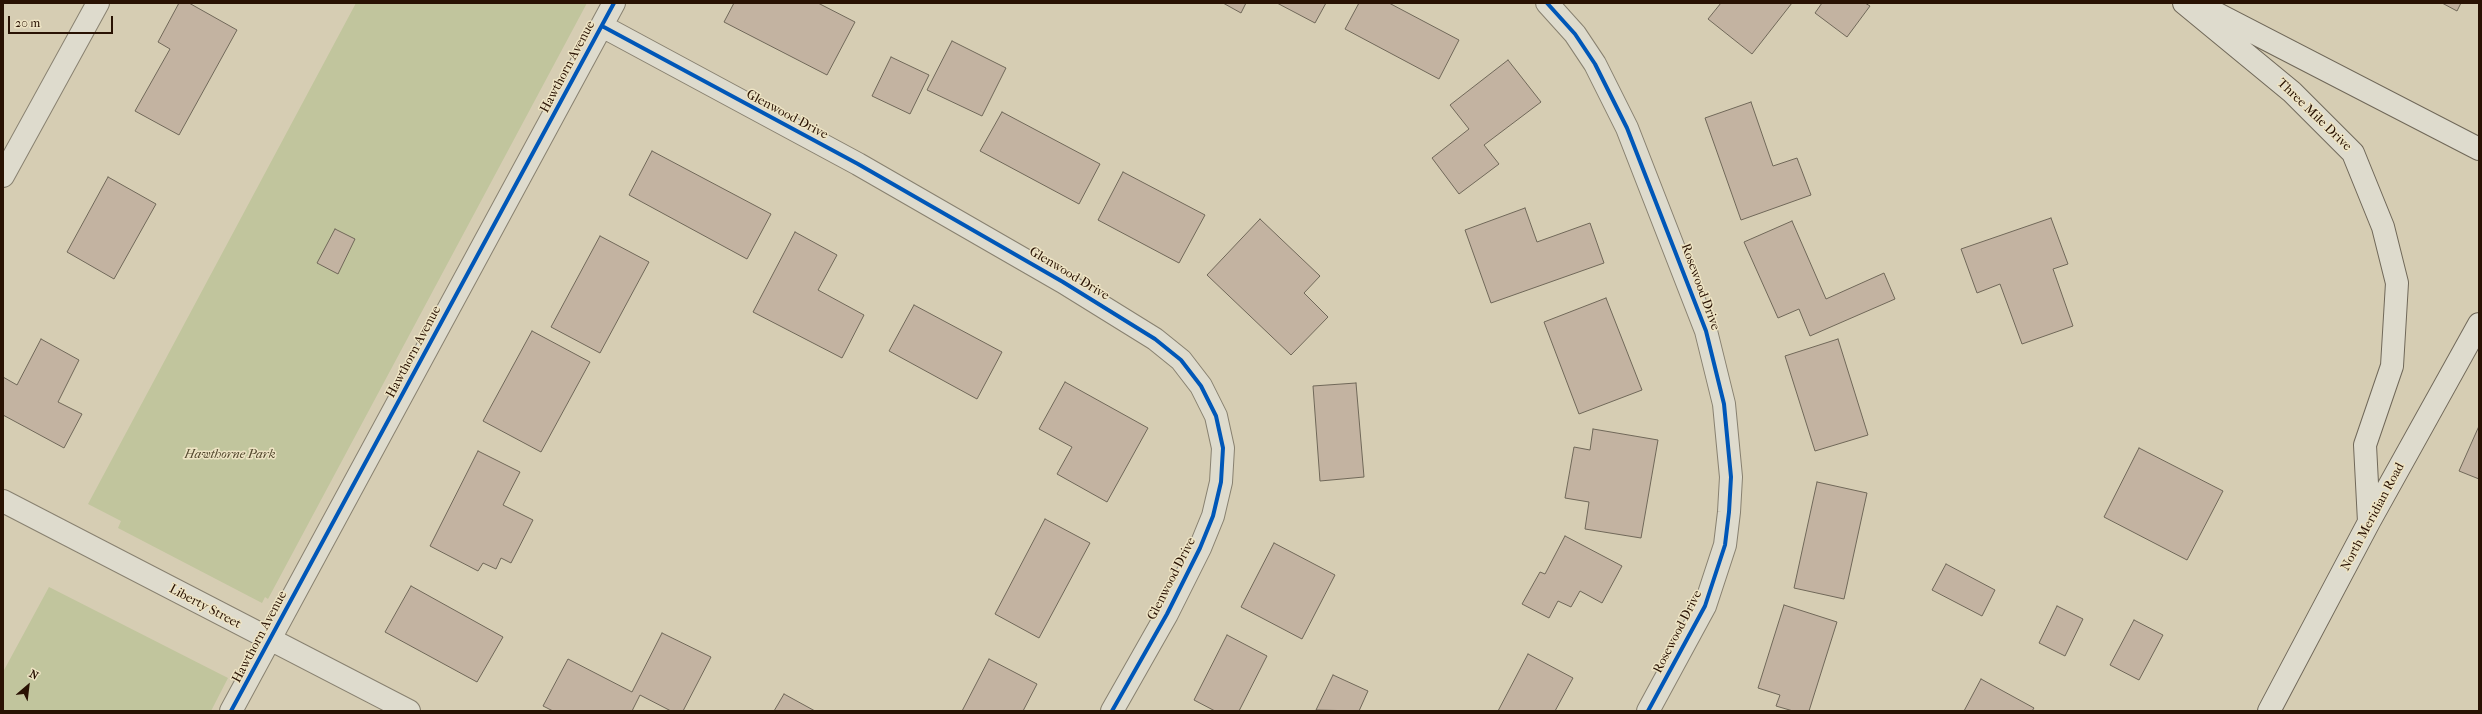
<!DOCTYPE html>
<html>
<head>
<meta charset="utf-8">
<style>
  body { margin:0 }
  #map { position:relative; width:2482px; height:714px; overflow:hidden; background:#d6cdb3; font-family:"IM FELL French Canon",serif }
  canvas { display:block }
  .frame { position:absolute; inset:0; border:4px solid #291203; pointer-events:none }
  .north { position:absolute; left:8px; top:666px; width:40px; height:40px; -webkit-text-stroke:3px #eee4c4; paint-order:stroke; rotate:28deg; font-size:11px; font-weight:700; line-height:16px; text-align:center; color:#291203 }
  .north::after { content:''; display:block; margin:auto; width:14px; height:18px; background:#291203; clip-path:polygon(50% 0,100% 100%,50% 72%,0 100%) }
  .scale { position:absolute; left:8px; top:16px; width:105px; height:18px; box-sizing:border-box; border:2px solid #291203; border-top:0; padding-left:5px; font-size:12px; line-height:14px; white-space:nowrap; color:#291203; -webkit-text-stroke:3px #eee4c4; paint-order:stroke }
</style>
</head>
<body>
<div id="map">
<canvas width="2482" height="714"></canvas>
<div class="frame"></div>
<div class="north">N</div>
<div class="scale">20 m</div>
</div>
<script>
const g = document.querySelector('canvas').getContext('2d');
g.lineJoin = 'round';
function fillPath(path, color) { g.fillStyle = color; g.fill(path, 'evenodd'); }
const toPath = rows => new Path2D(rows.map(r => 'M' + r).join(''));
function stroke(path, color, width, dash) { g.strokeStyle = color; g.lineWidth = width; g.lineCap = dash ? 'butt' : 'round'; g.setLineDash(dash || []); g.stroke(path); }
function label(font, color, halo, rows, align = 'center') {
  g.font = font + ' "IM FELL French Canon",serif'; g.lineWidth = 3; g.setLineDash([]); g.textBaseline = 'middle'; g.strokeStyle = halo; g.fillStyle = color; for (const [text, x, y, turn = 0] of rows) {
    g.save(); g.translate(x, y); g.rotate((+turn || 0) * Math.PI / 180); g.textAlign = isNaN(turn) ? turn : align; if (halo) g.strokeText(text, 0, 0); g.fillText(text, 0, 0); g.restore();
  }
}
fillPath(toPath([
  [356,3,587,3,268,599,265,597,262,603,118,528,121,521,88,504],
  [49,587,228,678,211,711,3,711,3,672]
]), '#c1c59d');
const building = toPath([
  [179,3,189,3,237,30,179,135,135,111,170,49,158,42,179,3],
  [734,3,818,3,855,22,827,75,724,22,734,3],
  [1223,3,1246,3,1241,13,1223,3],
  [1277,3,1326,3,1315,23,1277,3],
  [1359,3,1389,3,1459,40,1439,79,1345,29,1359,3],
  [1721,3,1792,3,1752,54,1708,19,1721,3],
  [1822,3,1865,3,1870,6,1847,37,1815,13,1822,3],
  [2442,3,2461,3,2457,11,2442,3],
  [952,41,1006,68,982,116,927,90,952,41],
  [891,57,929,75,910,114,872,96,891,57],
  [1508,60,1541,102,1484,145,1499,164,1459,194,1432,158,1469,129,1450,105,1508,60],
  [1751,102,1773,166,1797,158,1811,195,1741,220,1705,118,1751,102],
  [1002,112,1100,164,1079,204,980,151,1002,112],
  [652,151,771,214,747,259,629,195,652,151],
  [1123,172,1205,215,1179,263,1098,220,1123,172],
  [108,177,156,204,114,279,67,252,108,177],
  [1525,208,1537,242,1590,223,1604,263,1491,303,1465,230,1525,208],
  [2051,218,2068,264,2053,269,2073,326,2022,344,2000,284,1977,293,1961,249,2051,218],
  [1260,219,1320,276,1304,293,1328,317,1291,355,1207,275,1260,219],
  [1792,221,1826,299,1884,273,1895,299,1810,336,1799,309,1778,318,1744,242,1792,221],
  [335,229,355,239,338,274,317,263,335,229],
  [795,232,837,255,818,290,864,315,842,358,753,312,795,232],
  [600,236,649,262,600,353,551,327,600,236],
  [1606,298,1642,390,1579,414,1544,322,1606,298],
  [914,305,1002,352,977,399,889,351,914,305],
  [532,331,590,362,541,452,483,421,532,331],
  [41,339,79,360,58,402,82,414,64,448,3,415,3,377,17,385,41,339],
  [1838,339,1868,435,1815,451,1785,356,1838,339],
  [1065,382,1148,428,1107,502,1057,474,1072,447,1039,429,1065,382],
  [1356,383,1364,477,1320,481,1313,386,1356,383],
  [2479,426,2479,479,2459,471,2479,426],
  [1593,429,1658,440,1641,538,1585,529,1589,502,1565,498,1574,447,1590,450,1593,429],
  [2139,448,2223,491,2187,560,2104,517,2139,448],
  [478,451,520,472,503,505,533,520,511,563,501,558,496,569,483,563,478,571,430,546,478,451],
  [1817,482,1867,493,1844,599,1794,588,1817,482],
  [1045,519,1090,543,1039,638,995,614,1045,519],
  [1565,536,1622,566,1602,603,1580,591,1571,607,1558,601,1549,618,1522,604,1540,572,1545,574,1565,536],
  [1274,543,1335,575,1302,639,1241,607,1274,543],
  [1946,564,1995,590,1982,616,1932,590,1946,564],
  [411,586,503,637,477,682,385,632,411,586],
  [1784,605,1837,622,1809,711,1793,711,1776,706,1780,695,1758,688,1784,605],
  [2057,606,2083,619,2065,656,2039,643,2057,606],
  [2134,620,2163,635,2139,680,2110,665,2134,620],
  [662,633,711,657,683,711,671,711,640,695,632,711,553,711,543,706,568,659,632,692,662,633],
  [1227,635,1267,656,1239,711,1215,711,1194,700,1227,635],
  [1528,654,1573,678,1555,711,1498,711,1528,654],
  [989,659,1037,684,1023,711,962,711,989,659],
  [1333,675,1368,691,1359,711,1316,710,1333,675],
  [1981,679,2034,708,2032,711,1964,711,1981,679],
  [784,694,815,711,774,711,784,694]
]);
fillPath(building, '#c3b3a1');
stroke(building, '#706859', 1);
const street = toPath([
  [1547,3,1575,34,1595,64,1627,128,1706,331,1724,404,1731,477,1729,512,1725,545,1705,606,1648,711],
  [602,26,858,164,1063,282,1155,339,1181,360,1201,386,1216,416,1223,448,1221,482,1213,516,1200,548,1167,614,1112,711],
  [3,176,98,3],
  [3,501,409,711],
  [231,711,614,3]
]);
const secondary = toPath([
  [2184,3,2292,92,2353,153,2383,227,2397,283,2392,366,2365,445,2369,522],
  [2204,7,2479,149],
  [2269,711,2369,522,2479,324]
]);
stroke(street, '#888170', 24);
stroke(secondary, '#706859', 24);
stroke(street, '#dedbcd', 22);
stroke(secondary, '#dedbcd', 22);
stroke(toPath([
  [1547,3,1575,34,1595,64,1627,128,1706,331,1724,404,1731,477,1729,512,1725,545,1705,606,1648,711],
  [602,26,858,164,1063,282,1155,339,1181,360,1201,386,1216,416,1223,448,1221,482,1213,516,1200,548,1167,614,1112,711],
  [231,711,614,3]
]), '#0057b8', 4);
label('13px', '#291203', '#eee4c4', [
  ["Hawthorn Avenue",568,67,-62],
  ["Glenwood Drive",787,115,28],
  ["Three Mile Drive",2314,115,44],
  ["Glenwood Drive",1069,274,31],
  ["Rosewood Drive",1700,287,70],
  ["Hawthorn Avenue",414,352,-62],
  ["North Meridian Road",2373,517,-62],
  ["Glenwood Drive",1172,579,-63],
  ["Liberty Street",205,607,28],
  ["Rosewood Drive",1678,632,-63],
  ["Hawthorn Avenue",260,637,-62]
]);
label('italic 13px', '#51462c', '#eee4c4', [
  ["Hawthorne Park",230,455]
]);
</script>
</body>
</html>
